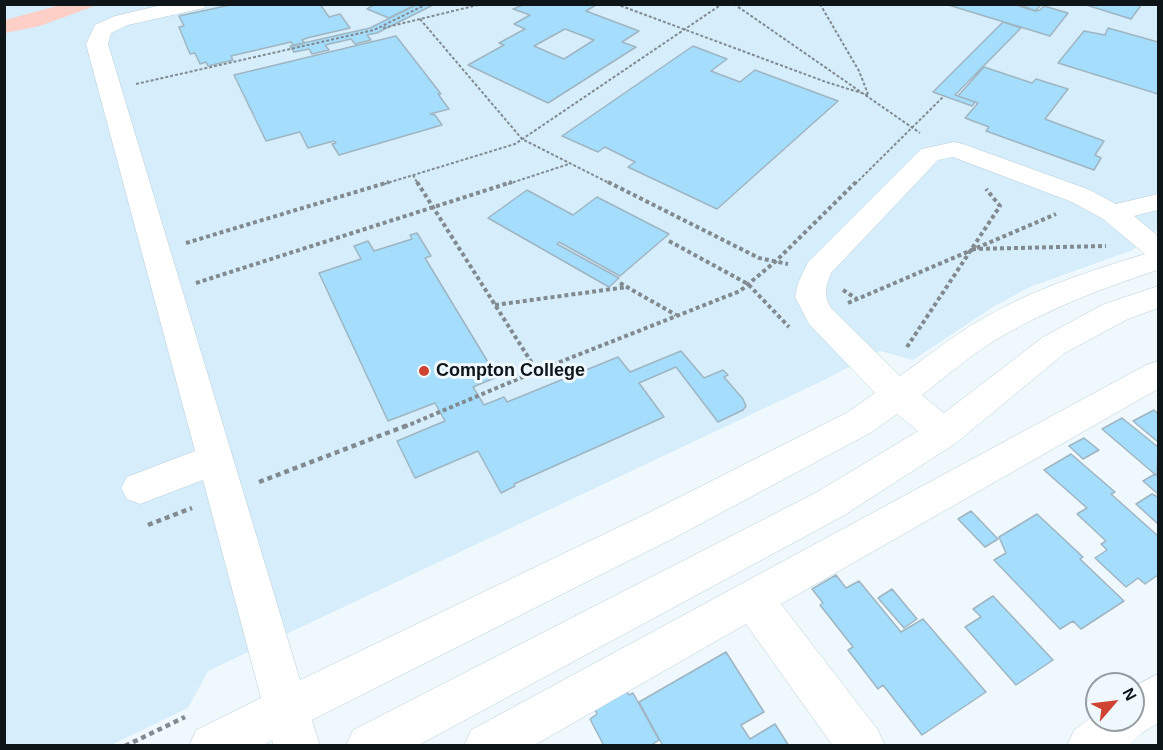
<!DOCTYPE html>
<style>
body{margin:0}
#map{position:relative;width:1163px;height:750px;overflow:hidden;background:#eff8fd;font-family:Arial,sans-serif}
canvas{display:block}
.frame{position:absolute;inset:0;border:6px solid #0d1519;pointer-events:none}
.north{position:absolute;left:1085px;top:672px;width:60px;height:60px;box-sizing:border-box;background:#eff8fd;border:2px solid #959da2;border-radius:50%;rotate:62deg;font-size:16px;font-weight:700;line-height:24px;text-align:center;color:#0d1519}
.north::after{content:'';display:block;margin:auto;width:21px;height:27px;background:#d04330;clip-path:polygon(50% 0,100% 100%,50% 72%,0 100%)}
</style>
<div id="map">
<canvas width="1163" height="750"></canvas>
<div class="frame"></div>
<div class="north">N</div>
</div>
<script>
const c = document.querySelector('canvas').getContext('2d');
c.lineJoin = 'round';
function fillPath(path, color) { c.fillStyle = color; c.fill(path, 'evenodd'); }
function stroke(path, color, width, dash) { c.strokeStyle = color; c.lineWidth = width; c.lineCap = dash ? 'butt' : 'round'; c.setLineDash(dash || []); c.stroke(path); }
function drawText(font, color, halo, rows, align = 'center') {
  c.font = font + ' Arial,sans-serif'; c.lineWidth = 6; c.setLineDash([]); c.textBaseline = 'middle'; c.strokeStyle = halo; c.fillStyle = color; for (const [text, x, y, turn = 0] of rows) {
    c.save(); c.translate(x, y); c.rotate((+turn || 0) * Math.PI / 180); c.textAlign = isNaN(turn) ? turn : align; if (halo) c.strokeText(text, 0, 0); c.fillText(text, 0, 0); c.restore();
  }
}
const built = new Path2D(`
 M4 5H1158V229L1133 250 1030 287 993 307 913 360 880 351 822 381 208 671 188 708 111 745H5Z`);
const green = new Path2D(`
 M64 4 97 5 40 26 5 33V20Z`);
const building = new Path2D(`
 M235 4H320L329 17 340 14 350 28 307 38 302 40 305 43 294 46 291 42 231 56 233 60 208 66 206 62 200 64 195 53 190 54 179 27 184 26 179 16Z
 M375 4H417L389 18 367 9Z
 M418 4H435L377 33 367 35 371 40 355 44 351 39 325 45 329 50 312 54 309 49 294 52 290 46 370 28Z
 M945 4H1019L1035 11 1040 10 1044 6 1068 13 1050 36Z
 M1042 4 1035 11 1019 6 1020 4Z
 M1083 4H1142L1131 19Z
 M523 5H596L586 11 639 31 622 42 636 47 548 103 468 65 504 45 499 43 525 29 514 24 530 15 513 9ZM565 29 594 40 564 59 534 46Z
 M1003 22 1021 28 955 95 975 102 972 106 933 92Z
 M1108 28 1158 42V94L1058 63 1084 31 1105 35Z
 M396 36 441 94H438L449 109 430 114 435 115 442 125 339 155 332 144 336 143 334 141 308 148 300 132 266 141 234 75Z
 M693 46 727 59 711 71 740 82 755 70 838 101 717 209 628 167 635 162 605 147 598 152 562 136Z
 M984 67 1032 83 1036 79 1068 89 1045 119 1104 141 1095 155 1101 158 1094 170 986 131 989 127 965 118 978 103 958 96Z
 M527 190 573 215 597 197 669 234 620 276 559 242 557 244 619 278 609 287 488 218Z
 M417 233 431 256 425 258 497 377 473 387 484 405 504 397 507 402 618 357 630 372 681 351 704 378 723 370 728 375 724 377 743 399 746 406 743 410 718 422 676 367 639 383 664 417 514 484 515 486 501 493 478 451 415 478 397 441 445 421 435 403 388 421 319 273 361 259 354 246 368 241 374 251 412 239 410 235Z
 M1154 410 1158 414V442L1133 421Z
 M1122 418 1158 447 1157 476 1102 429Z
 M1084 438 1099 450 1083 459 1069 446Z
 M1071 454 1115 492 1111 494 1158 536V575L1145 584 1138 578 1126 587 1095 558 1107 550 1101 544 1106 541 1077 514 1087 508 1044 470Z
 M1155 474 1158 476V494L1143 481Z
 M1152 494 1158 497V524L1136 504Z
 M971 511 998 539 985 547 958 519Z
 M1037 514 1083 557 1080 559 1124 601 1081 629 1073 621 1060 629 994 560 1006 553 999 537Z
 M836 575 846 588 859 581 901 632 923 619 986 692 922 735 883 685 878 689 848 650 853 647 820 605 823 603 812 589Z
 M892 589 917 619 904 628 878 598Z
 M993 596 1053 660 1016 685 965 627 981 617 973 609Z
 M726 652 764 712 741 725 750 739 775 724 789 746H663L639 702Z
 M626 691 629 695 633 693 659 740 650 746H604L590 719 597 714 595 709Z`);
const pathFar2 = new Path2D(`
 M616 4 826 82 868 95
 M734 4 920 133
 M820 4 859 71 868 94
 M420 19 522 139 611 184
 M383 28 482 4
 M136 84 374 30 427 4
 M413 175 418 184
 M384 184 515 144 722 4
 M508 184 569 164
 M855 184 944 96`);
const pathFar1 = new Path2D(`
 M417 182 537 371
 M608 182 759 258 788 264
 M669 241 748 284 789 327
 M186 243 389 182
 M972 249 1106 246
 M196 283 512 182
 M620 283 676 315
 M843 290 857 299
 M848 303 1056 214
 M495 305 627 287
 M907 347 1000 206 986 189
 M404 427 537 371 740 291 776 261 856 182`);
const path = new Path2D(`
 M259 482 408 425
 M148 525 192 508
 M125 746 185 717`);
const minor = new Path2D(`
 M166 4H207L204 8 128 25 111 33 108 44 300 680 648 513 848 412 875 393 809 324 795 297 798 283 808 262 921 149 954 142 963 144 1090 190 1116 204 1158 194V210L1134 216 1158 236V270C1103 288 1050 308 999 338 972 354 947 376 922 395L944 413 1043 337 1104 304 1158 286V308L1126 320 1065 353 956 443 843 516 417 746H346L353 730 817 492 918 431 897 414 872 432 676 537 312 720 320 746H274L272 740 262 746H189L196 730 261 698 203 480 140 504 127 499 121 488 127 477 195 451 86 44 95 25 115 16ZM953 157 1072 202 1103 219 1145 254C1086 272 1028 291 975 323 949 339 925 358 900 376L831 308C823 295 826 286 831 273L938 160Z
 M1158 361V389L781 604 878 730 885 746H833L746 624 533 746H464L471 730 1146 365Z
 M1158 674V723L1142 733 1129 746H1067L1074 730 1097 713V720H1133V687Z`);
const markers = [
 [424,371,6,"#d04330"]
];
const poiNames = [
 ["Compton College",436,371]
];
fillPath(built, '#d6eefc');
fillPath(green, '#fdcfc6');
fillPath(building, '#a5ddfc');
stroke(building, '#9fb5c2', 1.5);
stroke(minor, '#b7cdda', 1);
stroke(pathFar2, '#828a8f', 2, [3, 2]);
stroke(pathFar1, '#828a8f', 4, [4, 3]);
stroke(path, '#828a8f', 4.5, [5, 4]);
fillPath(minor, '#fff');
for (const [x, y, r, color] of markers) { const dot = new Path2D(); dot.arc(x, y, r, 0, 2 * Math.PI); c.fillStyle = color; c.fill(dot); stroke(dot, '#eff8fd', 2); }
drawText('bold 18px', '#0d1519', '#eff8fd', poiNames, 'left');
</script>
